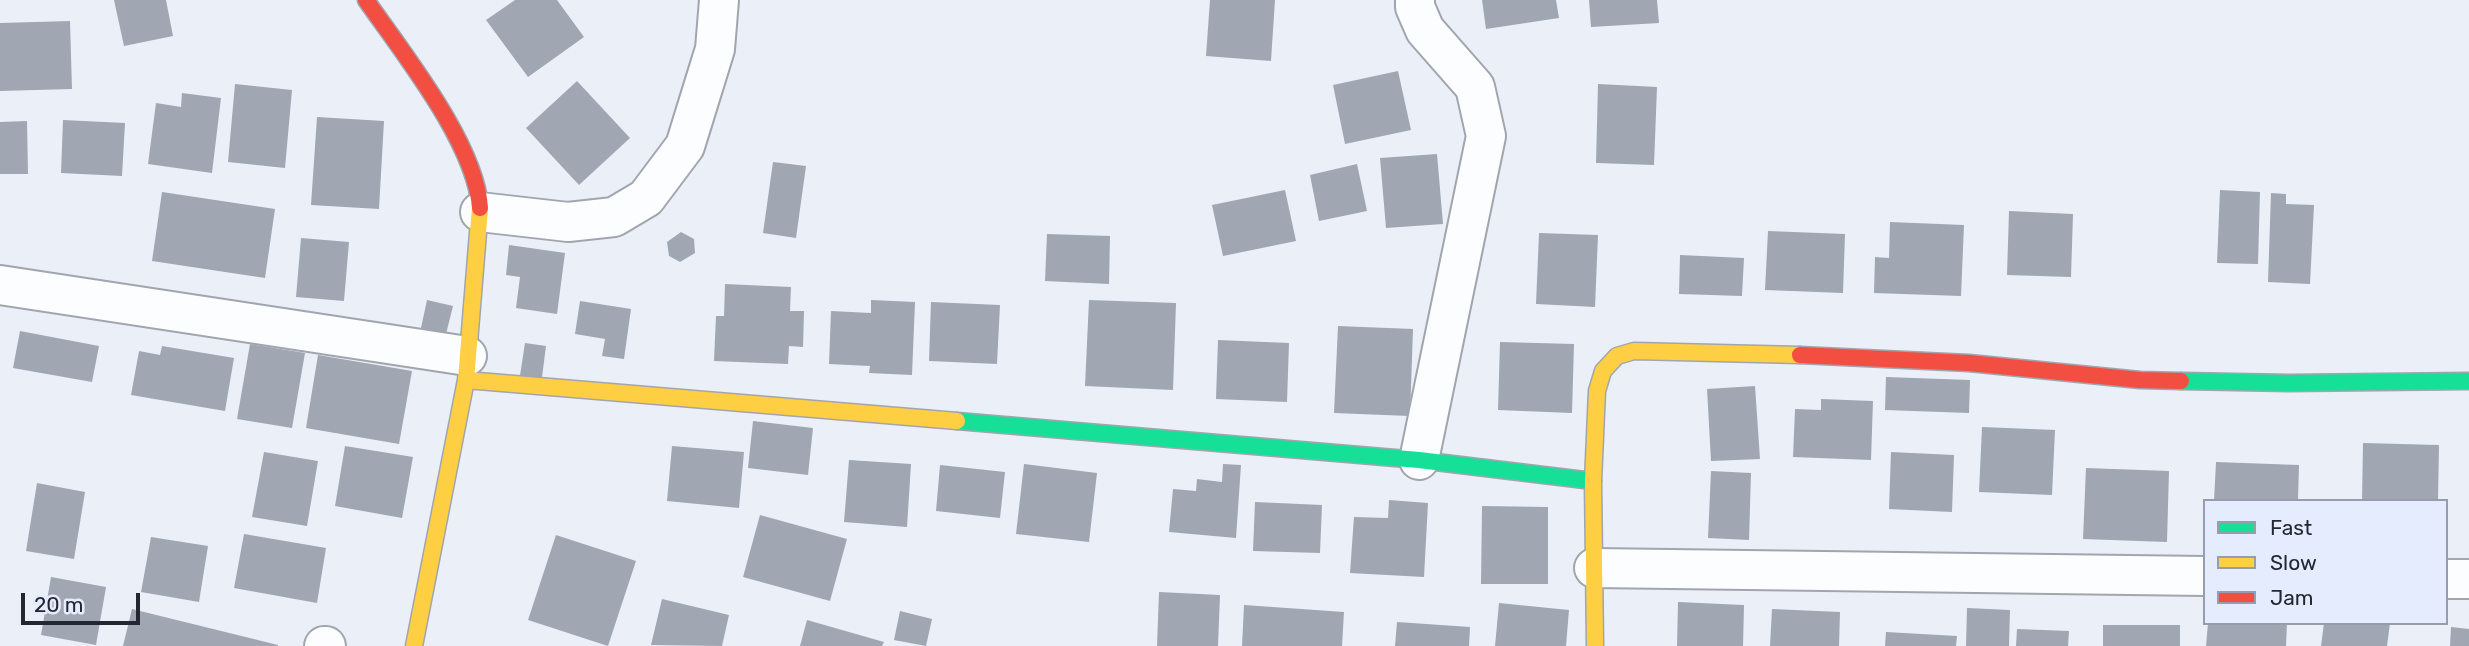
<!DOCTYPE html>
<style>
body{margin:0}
#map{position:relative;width:2469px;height:646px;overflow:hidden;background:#ebeff8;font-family:Rubik,sans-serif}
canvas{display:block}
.legend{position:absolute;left:2203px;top:499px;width:245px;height:126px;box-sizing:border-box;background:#e5ecfe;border:2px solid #979dac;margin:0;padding:9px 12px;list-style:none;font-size:21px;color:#232732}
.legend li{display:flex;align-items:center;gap:14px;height:35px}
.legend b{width:35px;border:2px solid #979dac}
.scale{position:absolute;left:21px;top:593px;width:119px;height:32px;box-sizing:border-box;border:4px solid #232732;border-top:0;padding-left:9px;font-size:21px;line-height:24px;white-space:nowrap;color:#232732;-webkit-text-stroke:5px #e5ecfe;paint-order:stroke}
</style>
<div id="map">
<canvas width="2469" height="646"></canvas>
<ul class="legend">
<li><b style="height:9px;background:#16e098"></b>Fast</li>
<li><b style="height:9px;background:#ffcf43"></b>Slow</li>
<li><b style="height:9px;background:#f24e42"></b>Jam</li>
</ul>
<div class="scale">20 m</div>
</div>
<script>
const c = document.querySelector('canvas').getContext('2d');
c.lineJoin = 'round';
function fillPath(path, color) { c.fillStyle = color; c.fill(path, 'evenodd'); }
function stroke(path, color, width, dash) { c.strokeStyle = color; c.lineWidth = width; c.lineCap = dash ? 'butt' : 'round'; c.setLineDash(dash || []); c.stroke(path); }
const building = new Path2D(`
 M114 0H166L173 36 124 46Z
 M515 0H557L584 37 528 77 486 20Z
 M1210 0H1275L1271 61 1206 56Z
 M1482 0H1556L1559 18 1486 29Z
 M1589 0H1657L1659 23 1591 27Z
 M70 21 72 89 0 91V23Z
 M1398 71 1411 130 1345 144 1333 85Z
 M577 81 630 138 579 185 526 128Z
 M235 84 292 90 285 168 228 162Z
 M1598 84 1657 87 1654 165 1596 163Z
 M182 93 221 98 212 173 148 164 156 103 181 107Z
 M317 117 384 121 379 209 311 205Z
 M63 120 125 123 122 176 61 173Z
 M27 121 28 174H0V122Z
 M1437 154 1443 224 1386 228 1380 158Z
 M773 162 806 166 796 238 763 233Z
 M1357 164 1367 211 1319 221 1310 175Z
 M1285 190 1296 241 1223 256 1212 205Z
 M2220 190 2260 192 2258 264 2217 263Z
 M162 192 275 209 265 278 152 261Z
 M2271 193 2286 194V204L2314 205 2310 284 2268 282Z
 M2009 211 2073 214 2071 277 2007 275Z
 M1890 222 1964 225 1961 296 1874 293 1875 257 1889 258Z
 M1768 231 1845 234 1843 293 1765 290Z
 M681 232 694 239 695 253 680 262 669 256 667 242Z
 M1539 233 1598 235 1595 307 1536 304Z
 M1047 234 1110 236 1109 284 1045 281Z
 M301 238 349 242 344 301 296 297Z
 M509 245 565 253 557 314 516 308 520 277 506 275Z
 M1680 255 1744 258 1742 296 1679 294Z
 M725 284 791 287 790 311H804L803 347 789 346 788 364 714 361 716 316H724Z
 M427 300 453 306 446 334 421 328Z
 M871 300 915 302 912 375 869 373 870 366 829 364 831 311 871 313Z
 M1089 300 1176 303 1173 390 1085 386Z
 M580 301 631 309 624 359 602 356 605 339 575 334Z
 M931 302 1000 305 997 364 929 361Z
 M1338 326 1413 329 1410 416 1334 413Z
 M20 331 99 346 92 382 13 368Z
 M1218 340 1289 343 1287 402 1216 399Z
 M1500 342 1574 344 1572 413 1498 410Z
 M525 343 546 346 541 385 519 382Z
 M250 344 305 353 292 428 237 419Z
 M162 346 234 358 225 411 131 395 139 351 160 355Z
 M318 355 412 371 399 444 306 428Z
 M1886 377 1970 380 1969 413 1885 410Z
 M1755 386 1760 459 1711 461 1707 389Z
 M1821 399 1873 401 1871 460 1793 457 1795 409 1821 410Z
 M753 421 813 428 808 475 748 468Z
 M1982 427 2055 430 2052 495 1979 492Z
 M2363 443 2439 445 2438 501H2362Z
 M345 446 413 457 402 518 335 506Z
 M672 446 744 452 739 508 667 501Z
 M264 452 318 461 307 526 252 517Z
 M1891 452 1954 455 1952 512 1889 509Z
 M849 460 911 464 907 527 844 522Z
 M2216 462 2299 465 2298 501H2214Z
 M1024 464 1097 473 1089 542 1016 534Z
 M1223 464 1241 465 1236 538 1169 532 1173 489 1196 491 1197 479 1222 482Z
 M940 465 1005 472 1000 518 936 511Z
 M2086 468 2169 471 2167 542 2083 539Z
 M1711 471 1751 473 1749 540 1708 538Z
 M37 483 85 492 74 559 26 551Z
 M1389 500 1428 503 1424 577 1350 573 1354 517 1388 518Z
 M1255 502 1322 505 1320 553 1253 551Z
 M1482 506 1548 507V584H1481Z
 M760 515 847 539 830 601 743 577Z
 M244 534 326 548 317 603 234 588Z
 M556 535 636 561 608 646 528 620Z
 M151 537 208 546 199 602 141 592Z
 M51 577 106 587 96 645 41 635Z
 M1159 592 1220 595 1218 646H1157Z
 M662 599 729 615 722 646 651 645Z
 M1678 602 1744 605 1743 646H1677Z
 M1499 603 1569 610 1566 646H1495Z
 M1244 605 1344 612 1342 646H1242Z
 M1967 608 2010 610 2009 646H1966Z
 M132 609 278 645V646H123Z
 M1772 609 1840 612 1839 646H1770Z
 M900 611 932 619 926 646 894 640Z
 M807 620 884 642 882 646H800Z
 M1397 622 1470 627 1469 646H1395Z
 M2208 623H2287L2286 646H2206Z
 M2324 623H2390L2387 646H2321Z
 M2103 625H2180V646H2103Z
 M2451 627 2469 629V646H2450Z
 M2017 629 2069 631 2068 646H2016Z
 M1886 632 1957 636 1956 646H1885Z`);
const street = new Path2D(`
 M1415 0V7L1425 30 1475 87 1486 136 1419 460
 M480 212 568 222 614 217 646 198 685 146 715 49 719 0
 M0 285 467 356
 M1594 568 2205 576
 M2446 579H2469
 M324 646H326`);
const fast = new Path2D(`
 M2181 381 2289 383 2469 381
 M957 421 1419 460 1593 481`);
const slow = new Path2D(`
 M466 380 957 421
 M414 646 466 380 480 208
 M1595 646 1593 481 1597 391 1603 371 1617 356 1634 351 1800 355`);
const jam = new Path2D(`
 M366 0C403 53 476 144 480 208
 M1800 355 1969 363 2140 380 2181 381`);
fillPath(building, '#a1a6b3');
stroke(street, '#a1a5ae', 42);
stroke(fast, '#a1a5ae', 19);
stroke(slow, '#a1a5ae', 19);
stroke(jam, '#a1a5ae', 19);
stroke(street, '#fcfdfe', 38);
stroke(fast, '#16e098', 16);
stroke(slow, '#ffcf43', 16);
stroke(jam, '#f24e42', 16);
</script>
